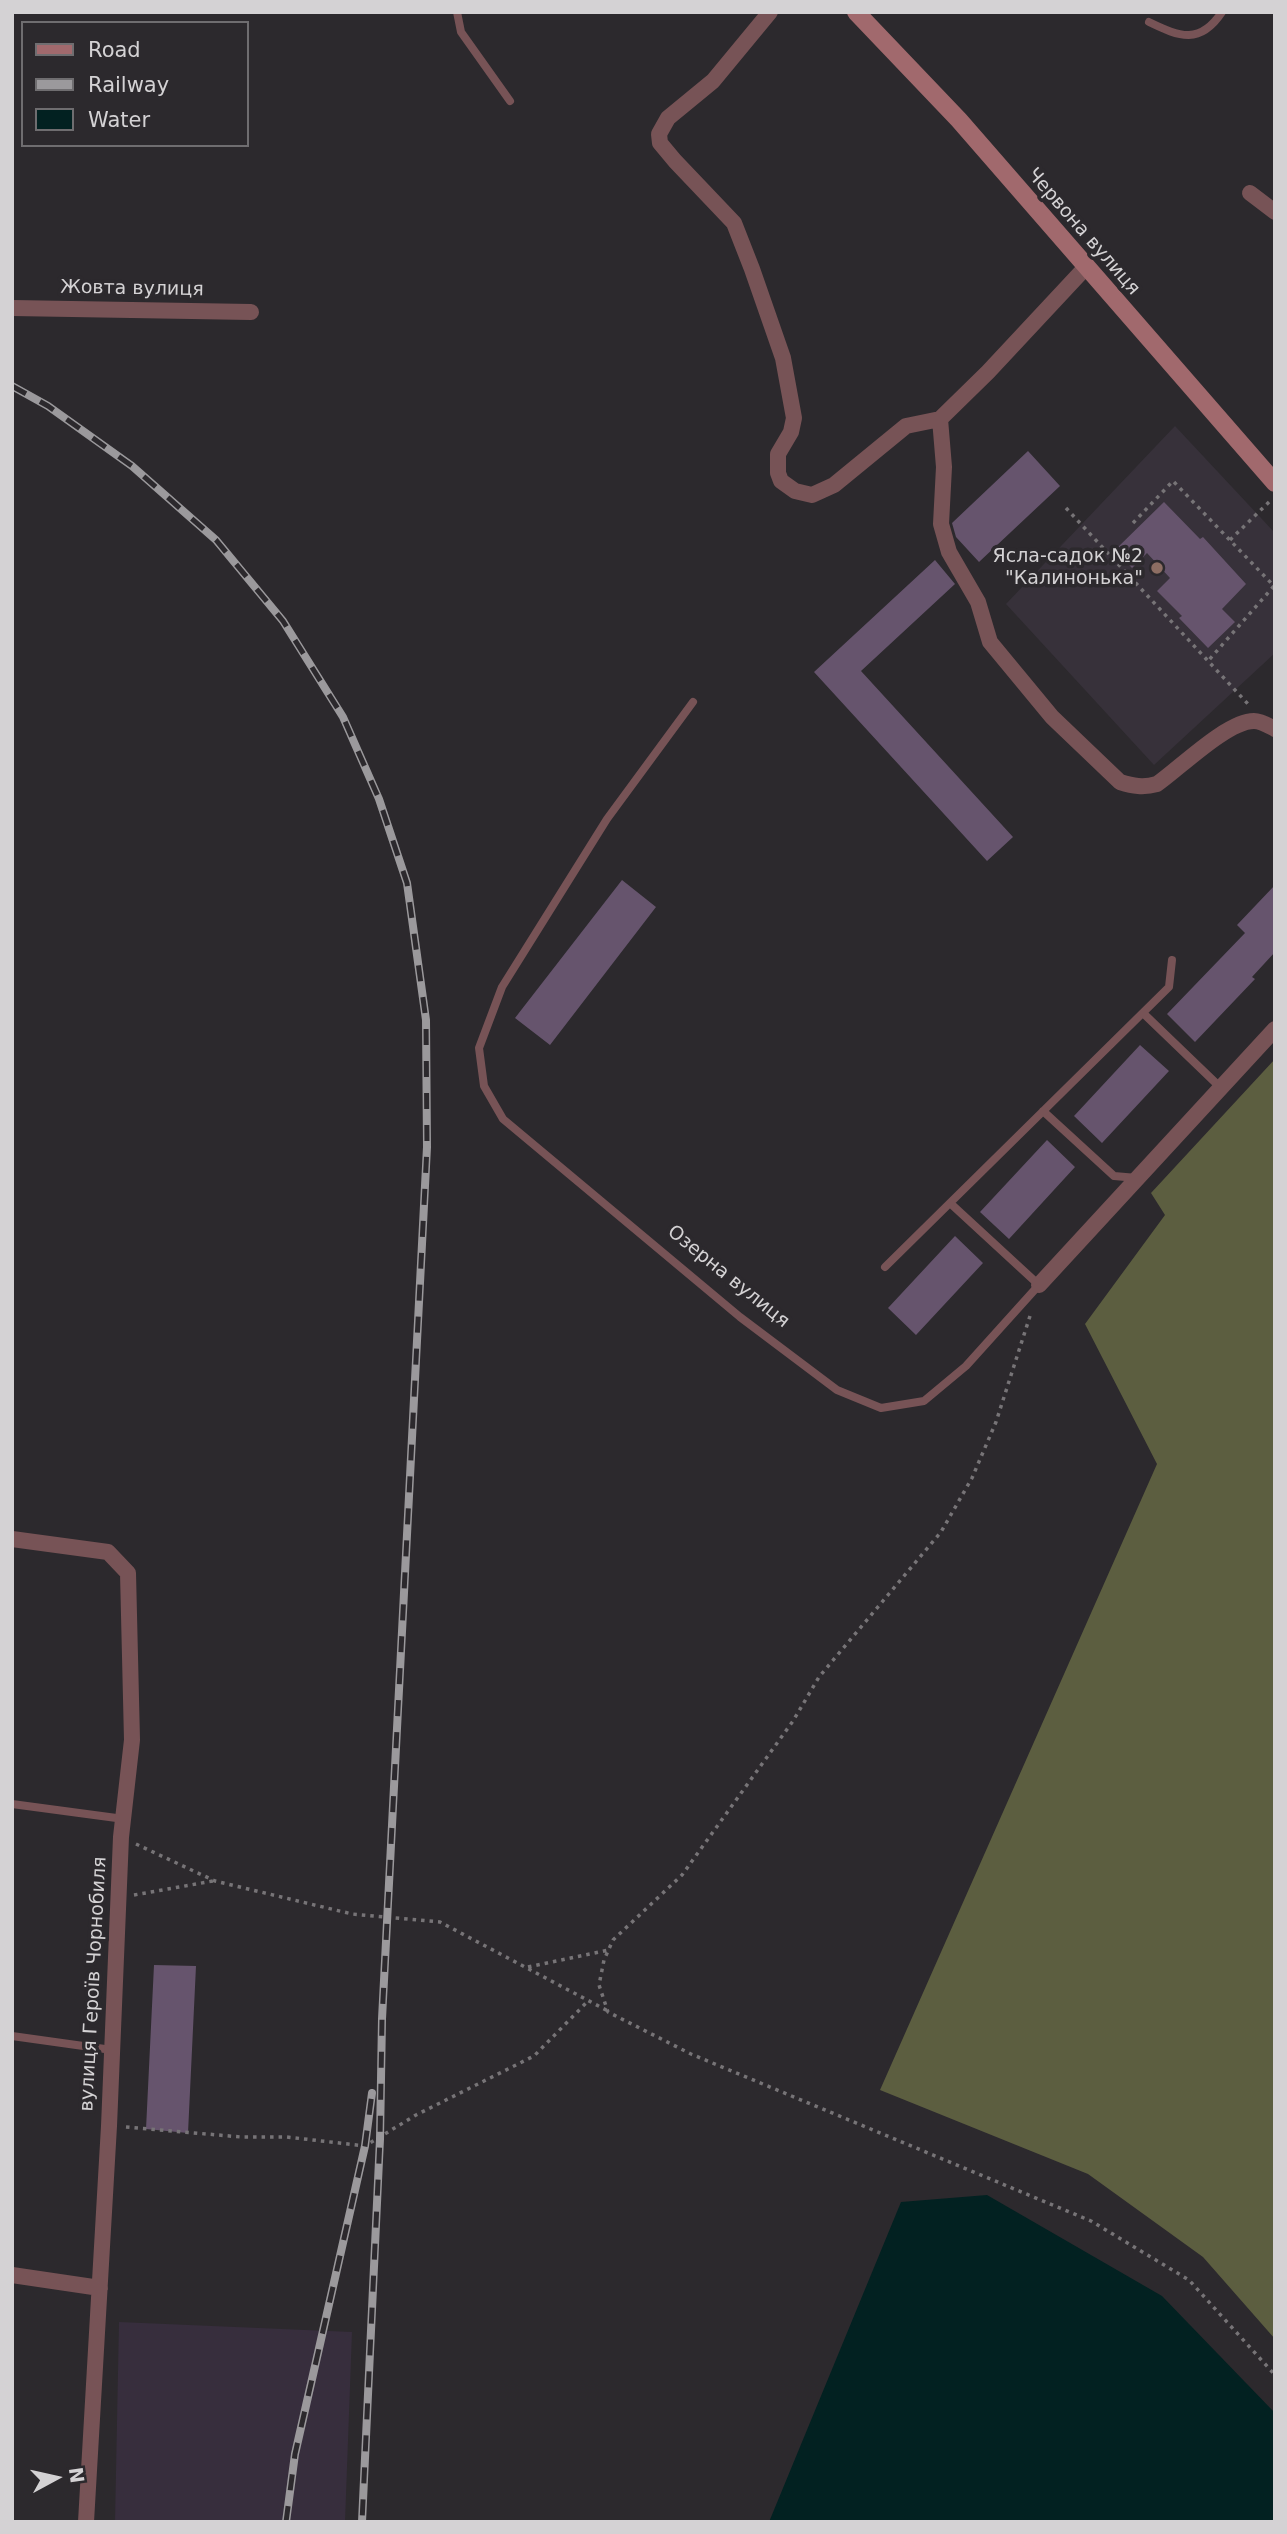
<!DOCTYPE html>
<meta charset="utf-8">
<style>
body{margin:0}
#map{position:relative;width:1287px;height:2534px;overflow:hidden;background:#2c292d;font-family:"DejaVu Sans",sans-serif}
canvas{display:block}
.frame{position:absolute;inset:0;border:14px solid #d4d2d4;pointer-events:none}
.legend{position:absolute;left:21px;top:21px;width:228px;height:126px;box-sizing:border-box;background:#2c292d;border:2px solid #6f6d70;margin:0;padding:9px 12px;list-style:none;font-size:21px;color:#d4d2d4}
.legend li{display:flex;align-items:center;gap:14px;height:35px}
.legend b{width:35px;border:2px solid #6f6d70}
.north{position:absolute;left:21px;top:2443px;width:70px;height:70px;-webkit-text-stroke:5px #2c292d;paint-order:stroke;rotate:82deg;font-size:19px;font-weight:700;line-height:28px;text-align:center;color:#d4d2d4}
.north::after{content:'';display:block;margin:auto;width:24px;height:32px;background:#d4d2d4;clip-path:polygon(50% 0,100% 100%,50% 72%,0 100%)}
</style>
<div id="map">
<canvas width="1287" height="2534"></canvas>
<div class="frame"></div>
<ul class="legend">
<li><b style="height:9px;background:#a1696d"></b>Road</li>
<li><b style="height:9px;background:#9b999c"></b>Railway</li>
<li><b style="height:19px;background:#022121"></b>Water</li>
</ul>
<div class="north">N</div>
</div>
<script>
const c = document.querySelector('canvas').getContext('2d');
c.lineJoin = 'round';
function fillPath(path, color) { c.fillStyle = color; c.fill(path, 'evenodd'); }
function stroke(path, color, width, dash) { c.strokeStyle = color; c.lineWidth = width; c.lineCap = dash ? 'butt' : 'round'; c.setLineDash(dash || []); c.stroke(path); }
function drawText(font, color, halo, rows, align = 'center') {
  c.font = font + ' "DejaVu Sans",sans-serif'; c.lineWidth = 7; c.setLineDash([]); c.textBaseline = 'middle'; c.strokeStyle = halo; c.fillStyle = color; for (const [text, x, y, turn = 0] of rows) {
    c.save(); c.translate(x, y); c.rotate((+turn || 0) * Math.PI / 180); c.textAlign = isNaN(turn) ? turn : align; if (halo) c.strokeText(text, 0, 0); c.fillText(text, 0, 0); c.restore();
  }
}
const industrial = new Path2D(`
 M119 2322 352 2332 345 2522H115Z`);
const built = new Path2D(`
 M1175 426 1275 533V653L1154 765 1006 604Z`);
const forest = new Path2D(`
 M1275 1059V2339L1203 2257 1088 2174 880 2090 1157 1464 1085 1324 1165 1215 1151 1193Z`);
const water = new Path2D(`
 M987 2195 1162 2296 1275 2413V2522H769L901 2202Z`);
const building = new Path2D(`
 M1028 451 1060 486 979 562 956 537 952 523Z
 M1164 502 1200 539 1203 537 1246 584 1222 609 1235 622 1208 648 1179 618 1182 616 1157 591 1170 578 1147 553 1132 568 1115 550Z
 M935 560 955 584 861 671 1013 837 987 861 814 672Z
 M622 880 656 907 550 1045 515 1018Z
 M1275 885V952L1252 977 1255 979 1195 1042 1167 1014 1245 933 1237 925Z
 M1140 1045 1169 1071 1102 1143 1074 1116Z
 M1047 1140 1075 1167 1009 1239 980 1212Z
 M955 1236 983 1263 916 1335 888 1308Z
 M154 1965 196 1966 188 2133 146 2129Z`);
const path = new Path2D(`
 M1066 508 1248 704
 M1133 523 1173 481 1274 586 1208 661
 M1230 540 1270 501
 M1030 1316 996 1422 972 1478 941 1532 819 1677 793 1721 682 1875 613 1940 604 1960 599 1985 608 2012 691 2054 1091 2221 1189 2280 1275 2375
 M136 1844 215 1881 352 1914 440 1922 608 2011
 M134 1895 213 1881
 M528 1967 609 1950
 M126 2127 241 2137H287L365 2146 416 2115 534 2056 588 2001`);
const service = new Path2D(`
 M457 12 461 32 510 101
 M1149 22C1180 37 1200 45 1222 12
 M693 702 607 819 502 987 479 1048 484 1086 503 1119 740 1317 837 1390 881 1408 924 1401 966 1366 1039 1285 950 1203
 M1143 1013 1221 1088
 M1043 1111 1114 1176 1137 1178
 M885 1267 1169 987 1172 960
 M12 1804 124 1819
 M12 2036 112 2050`);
const minor = new Path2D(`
 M770 12 713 81 668 118 659 134 660 143 675 161 734 223 752 269 783 358 794 418 791 432 778 454V473L781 481 795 491 812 495 834 485 906 426 940 419
 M1250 193 1275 212
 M1086 267 988 372 940 419 944 467 941 524 949 552 978 602 990 642 1052 717 1120 782C1133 786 1143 788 1157 784 1180 768 1227 721 1254 721 1261 721 1269 726 1275 729
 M12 308 251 312
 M1039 1285 1275 1029
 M12 1539 108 1552 128 1573 132 1740 121 1837 109 2126 86 2522
 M12 2275 100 2288`);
const secondary = new Path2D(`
 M856 12 959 120 1275 483`);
const rail = new Path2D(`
 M12 386 48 406 132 466 216 540 283 621 343 717 379 799 407 883 426 1020 427 1147 382 2019 380 2139 362 2522
 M286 2522 295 2454 365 2146 372 2093`);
const markers = [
 [1157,568,7,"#8d6e63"]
];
const streetNames = [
 ["Червона вулиця",1083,232,49],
 ["Жовта вулиця",132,289,1],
 ["Озерна вулиця",728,1277,39],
 ["вулиця Героїв Чорнобиля",94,1984,-87]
];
const poiNames = [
 ["Ясла-садок №2",1143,557],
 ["\"Калинонька\"",1143,579]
];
fillPath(industrial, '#372e3d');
fillPath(built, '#37313a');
fillPath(forest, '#5c5e40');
fillPath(water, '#022121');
fillPath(building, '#66546d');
stroke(path, '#777477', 3.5, [3.5, 5]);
stroke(service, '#775356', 8);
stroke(minor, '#775356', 16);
stroke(secondary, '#a1696d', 18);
stroke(rail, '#9b999c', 8);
stroke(rail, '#2c292d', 5, [16]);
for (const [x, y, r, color] of markers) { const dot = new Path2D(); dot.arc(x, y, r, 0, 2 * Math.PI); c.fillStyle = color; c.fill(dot); stroke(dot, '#2c292d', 2.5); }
drawText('19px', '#d4d2d4', '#2c292d', streetNames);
drawText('19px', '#d4d2d4', '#2c292d', poiNames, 'right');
</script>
